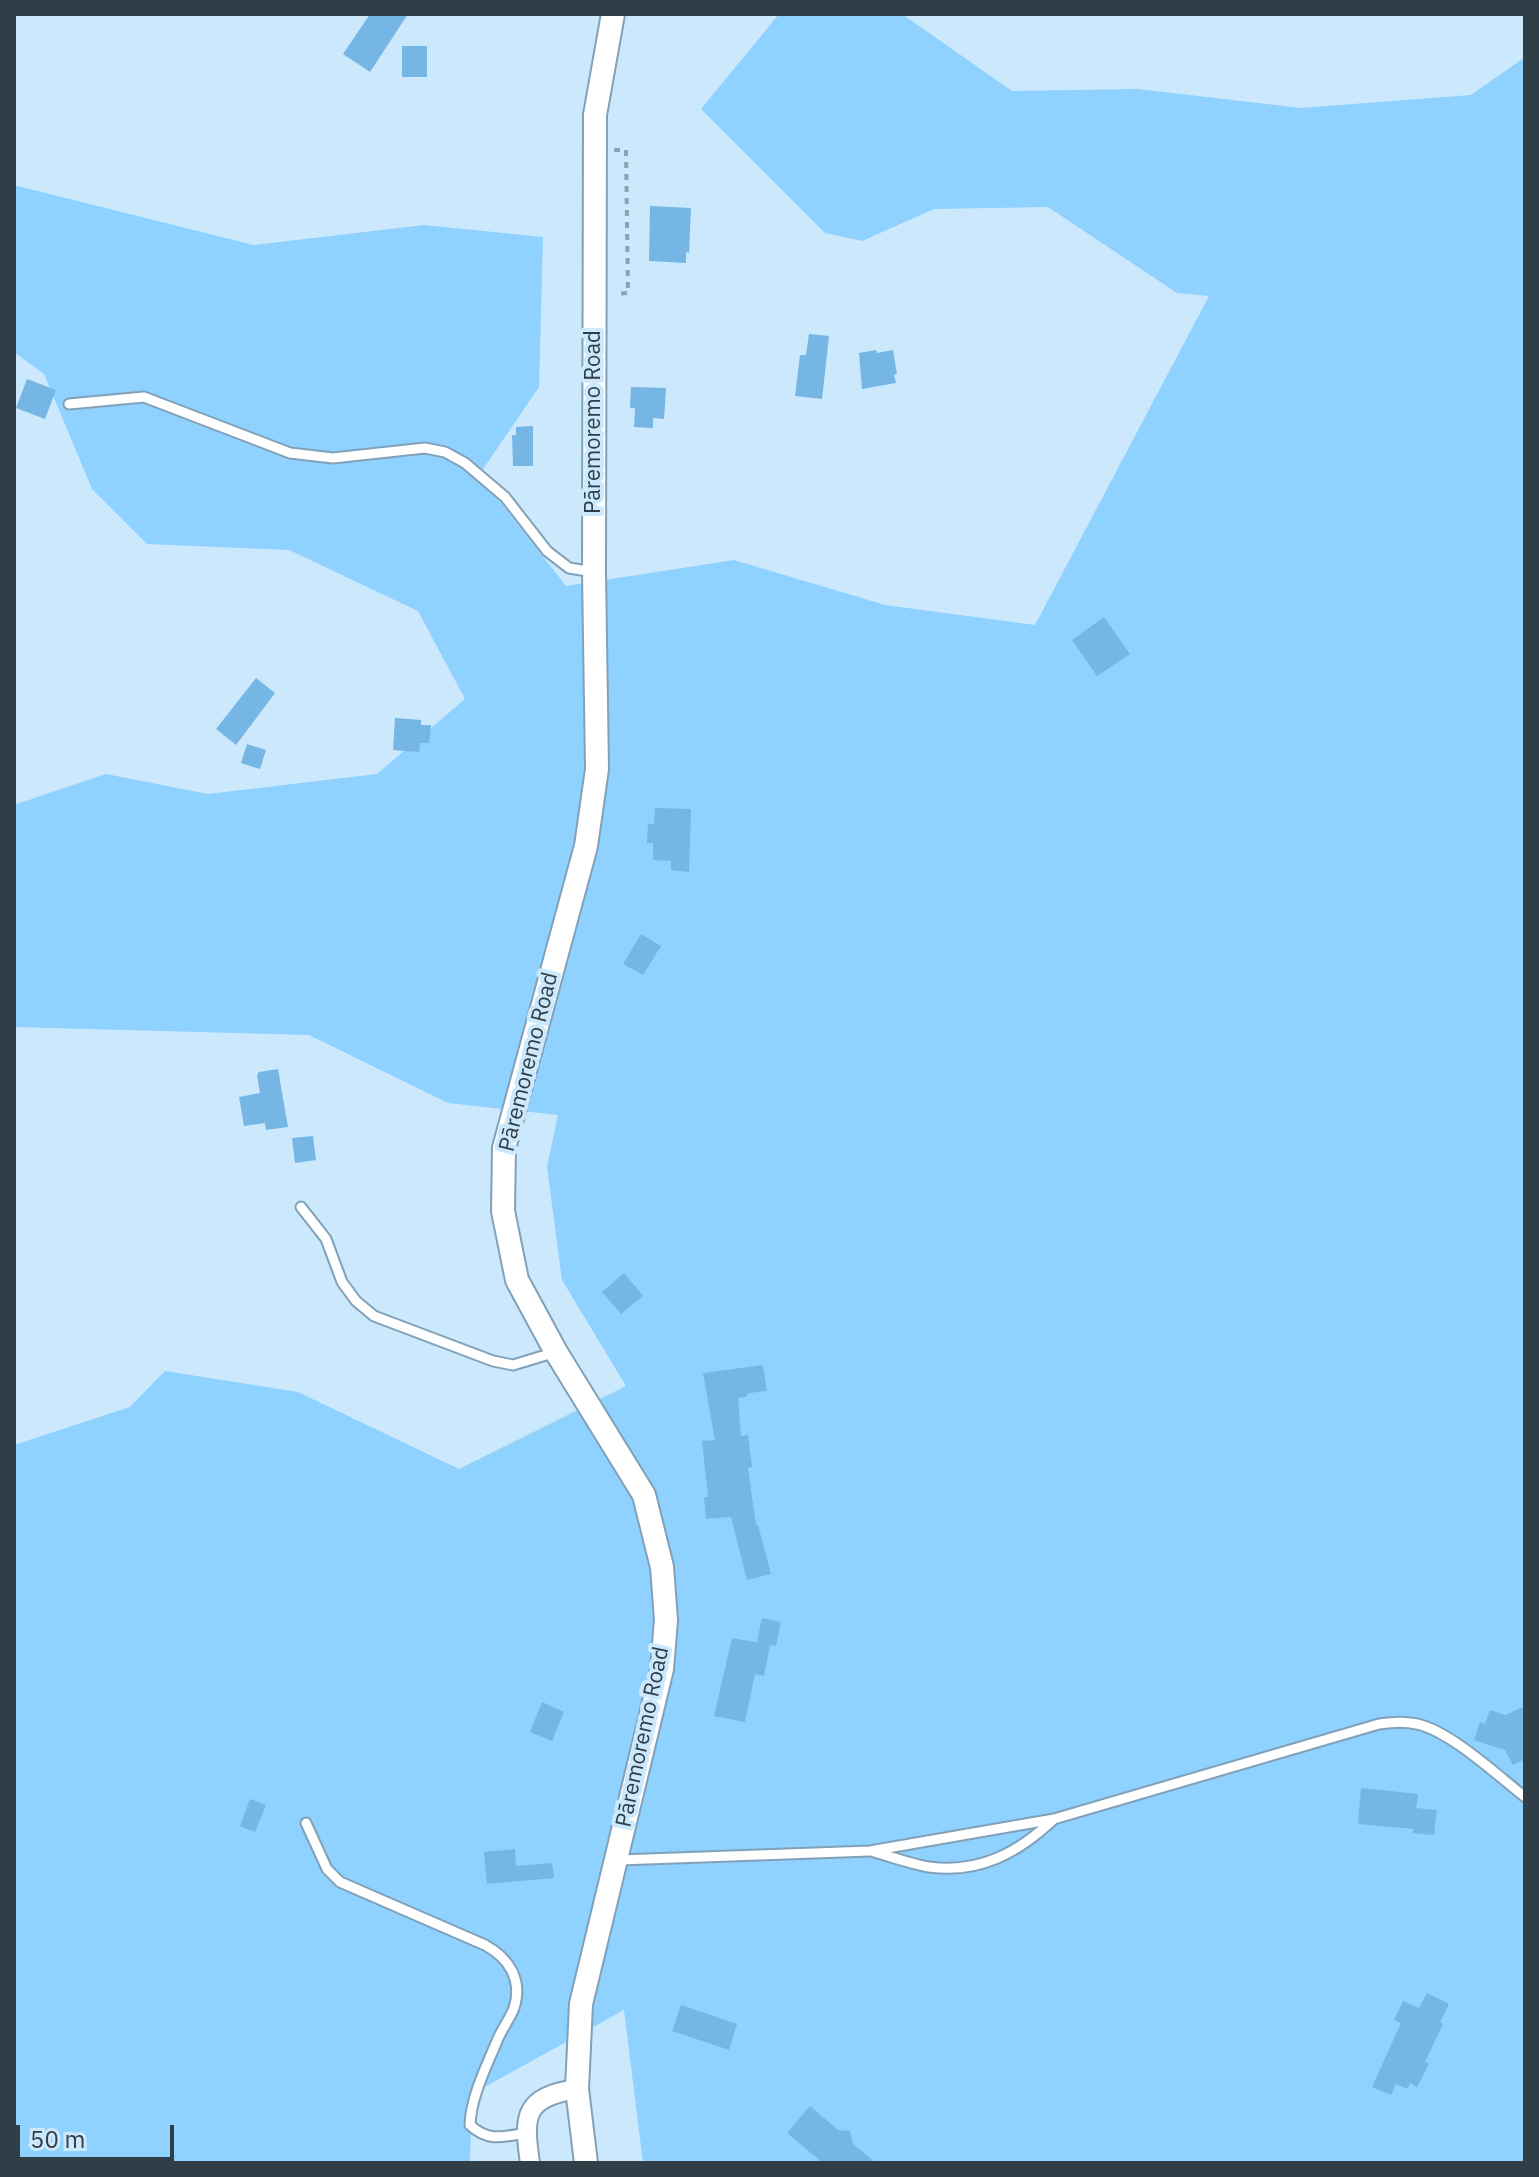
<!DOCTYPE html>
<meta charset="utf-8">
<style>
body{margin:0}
#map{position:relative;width:1539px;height:2177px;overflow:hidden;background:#cce8fc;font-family:"IBM Plex Sans",sans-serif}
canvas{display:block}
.frame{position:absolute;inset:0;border:16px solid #303e48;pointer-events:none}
.scale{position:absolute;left:16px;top:2125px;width:158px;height:36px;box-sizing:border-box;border:4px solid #303e48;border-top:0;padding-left:10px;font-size:24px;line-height:28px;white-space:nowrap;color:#303e48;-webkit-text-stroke:6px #cce8fc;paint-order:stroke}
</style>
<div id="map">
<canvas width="1539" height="2177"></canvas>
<div class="frame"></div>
<div class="scale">50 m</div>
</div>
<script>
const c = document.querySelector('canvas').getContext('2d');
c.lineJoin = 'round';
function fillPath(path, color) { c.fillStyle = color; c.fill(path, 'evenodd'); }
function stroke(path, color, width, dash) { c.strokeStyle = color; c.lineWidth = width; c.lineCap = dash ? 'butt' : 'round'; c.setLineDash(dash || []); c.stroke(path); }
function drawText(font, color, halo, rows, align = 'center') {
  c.font = font + ' "IBM Plex Sans",sans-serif'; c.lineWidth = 8; c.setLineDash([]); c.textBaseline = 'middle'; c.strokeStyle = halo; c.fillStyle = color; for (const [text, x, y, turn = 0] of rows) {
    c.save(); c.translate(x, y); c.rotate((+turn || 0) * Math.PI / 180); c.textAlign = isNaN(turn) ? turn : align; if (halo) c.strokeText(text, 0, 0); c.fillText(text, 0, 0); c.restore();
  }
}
const green = new Path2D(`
 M779 14H902L1012 91 1138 89 1301 108 1471 95 1525 57V2163H643L624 2010 472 2094 470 2163H14V1445L130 1407 165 1371 298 1392 459 1469 626 1386 562 1280 547 1167 558 1115 448 1103 309 1035 14 1027V805L106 774 208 794 377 774 465 699 418 611 289 550 147 544 92 489 44 374 14 352V185L254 245 424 225 543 237 539 387 479 475 566 586 734 560 885 605 1035 625 1209 296 1177 293 1048 207 934 209 862 241 825 233 701 109Z`);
const building = new Path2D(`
 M370 14H408L370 72 343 54Z
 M402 46H427V77H402Z
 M650 206 691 208 689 253 686 252V263L649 261Z
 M809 334 829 336 822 399 795 396 800 355H806Z
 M876 350 877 353 893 350 897 374 894 375 896 383 862 389 859 353Z
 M27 379 56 390 45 419 16 408Z
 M631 387 666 388 664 419 653 418V428L634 427 635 408H630Z
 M533 426V466H513L512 435H516V427Z
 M1104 617 1130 654 1097 676 1072 640Z
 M256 678 275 693 236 745 216 729Z
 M395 718 421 720V725H431L429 743H420L419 752 393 750Z
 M247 744 266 750 260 769 241 763Z
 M655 808 691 809 689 872 671 870V861L653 860V843H647L648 824H654Z
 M641 934 661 946 643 975 623 964Z
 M278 1069 288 1127 266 1130 265 1123 244 1126 239 1097 260 1093 257 1075 259 1072Z
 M313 1136 316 1160 295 1163 292 1138Z
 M624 1273 643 1296 621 1314 602 1292Z
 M763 1365 767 1391 749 1393 746 1397 738 1398 741 1436 748 1435 752 1467 748 1468 756 1525H758L771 1574 747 1580 731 1517 706 1519 704 1497H708L702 1441 715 1440 703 1373Z
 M762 1618 781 1622 776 1646 770 1645 764 1676 755 1674 745 1722 714 1716 732 1638 766 1644 757 1642Z
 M542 1702 564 1712 552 1741 530 1732Z
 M1525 1706V1759L1513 1765 1505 1750 1474 1740 1480 1722 1485 1724 1490 1710 1506 1715Z
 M1361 1788 1418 1794 1416 1808 1437 1810 1434 1835 1413 1833V1829L1358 1824Z
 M250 1799 266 1805 255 1832 240 1826Z
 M515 1849 516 1866 552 1863 554 1878 487 1884 484 1852Z
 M1427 1993 1449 2004 1440 2022 1443 2024 1425 2062 1429 2064 1417 2087 1410 2083 1407 2089 1396 2084 1391 2095 1372 2087 1401 2023 1394 2020 1403 2001 1419 2008Z
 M681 2005 737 2024 729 2050 672 2031Z
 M810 2106 838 2130 850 2131 853 2144 876 2163H823L787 2133Z`);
const path = new Path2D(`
 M614 150H626L628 293 616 294`);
const service = new Path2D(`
 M69 404 144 397 290 453 333 458 425 448 445 452 465 463 505 497 547 551 569 568 594 572
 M301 1207 326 1239 342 1282 356 1301 374 1316 493 1361 513 1365 556 1352
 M306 1823 327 1869 340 1882 485 1945C509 1958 523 1980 514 2008 510 2019 501 2030 497 2041 486 2067 471 2097 470 2125 488 2142 503 2137 526 2133
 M874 1852C892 1857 911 1864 929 1867 980 1874 1019 1852 1054 1819
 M619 1860 870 1851 1054 1819 1379 1724C1392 1722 1404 1721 1417 1724 1450 1731 1497 1775 1525 1797`);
const minor = new Path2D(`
 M530 2163C523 2115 524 2097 577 2089`);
const tertiary = new Path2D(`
 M586 2163 577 2089 581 2004 662 1669 666 1620 662 1567 644 1495 556 1352 517 1280 503 1211 504 1148 586 846 597 769 594 572 595 115 613 14`);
const streetNames = [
 ["Pāremoremo Road",594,422,-90],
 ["Pāremoremo Road",529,1062,-76],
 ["Pāremoremo Road",643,1737,-78]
];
fillPath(green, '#8fd1ff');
fillPath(building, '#75b6e4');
stroke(service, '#81a1b9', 13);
stroke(minor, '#81a1b9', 22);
stroke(tertiary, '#81a1b9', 26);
stroke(path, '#8ca2b2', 4, [6, 6]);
stroke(service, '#fff', 9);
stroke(minor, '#fff', 18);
stroke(tertiary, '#fff', 22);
drawText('22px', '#303e48', '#cce8fc', streetNames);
</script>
